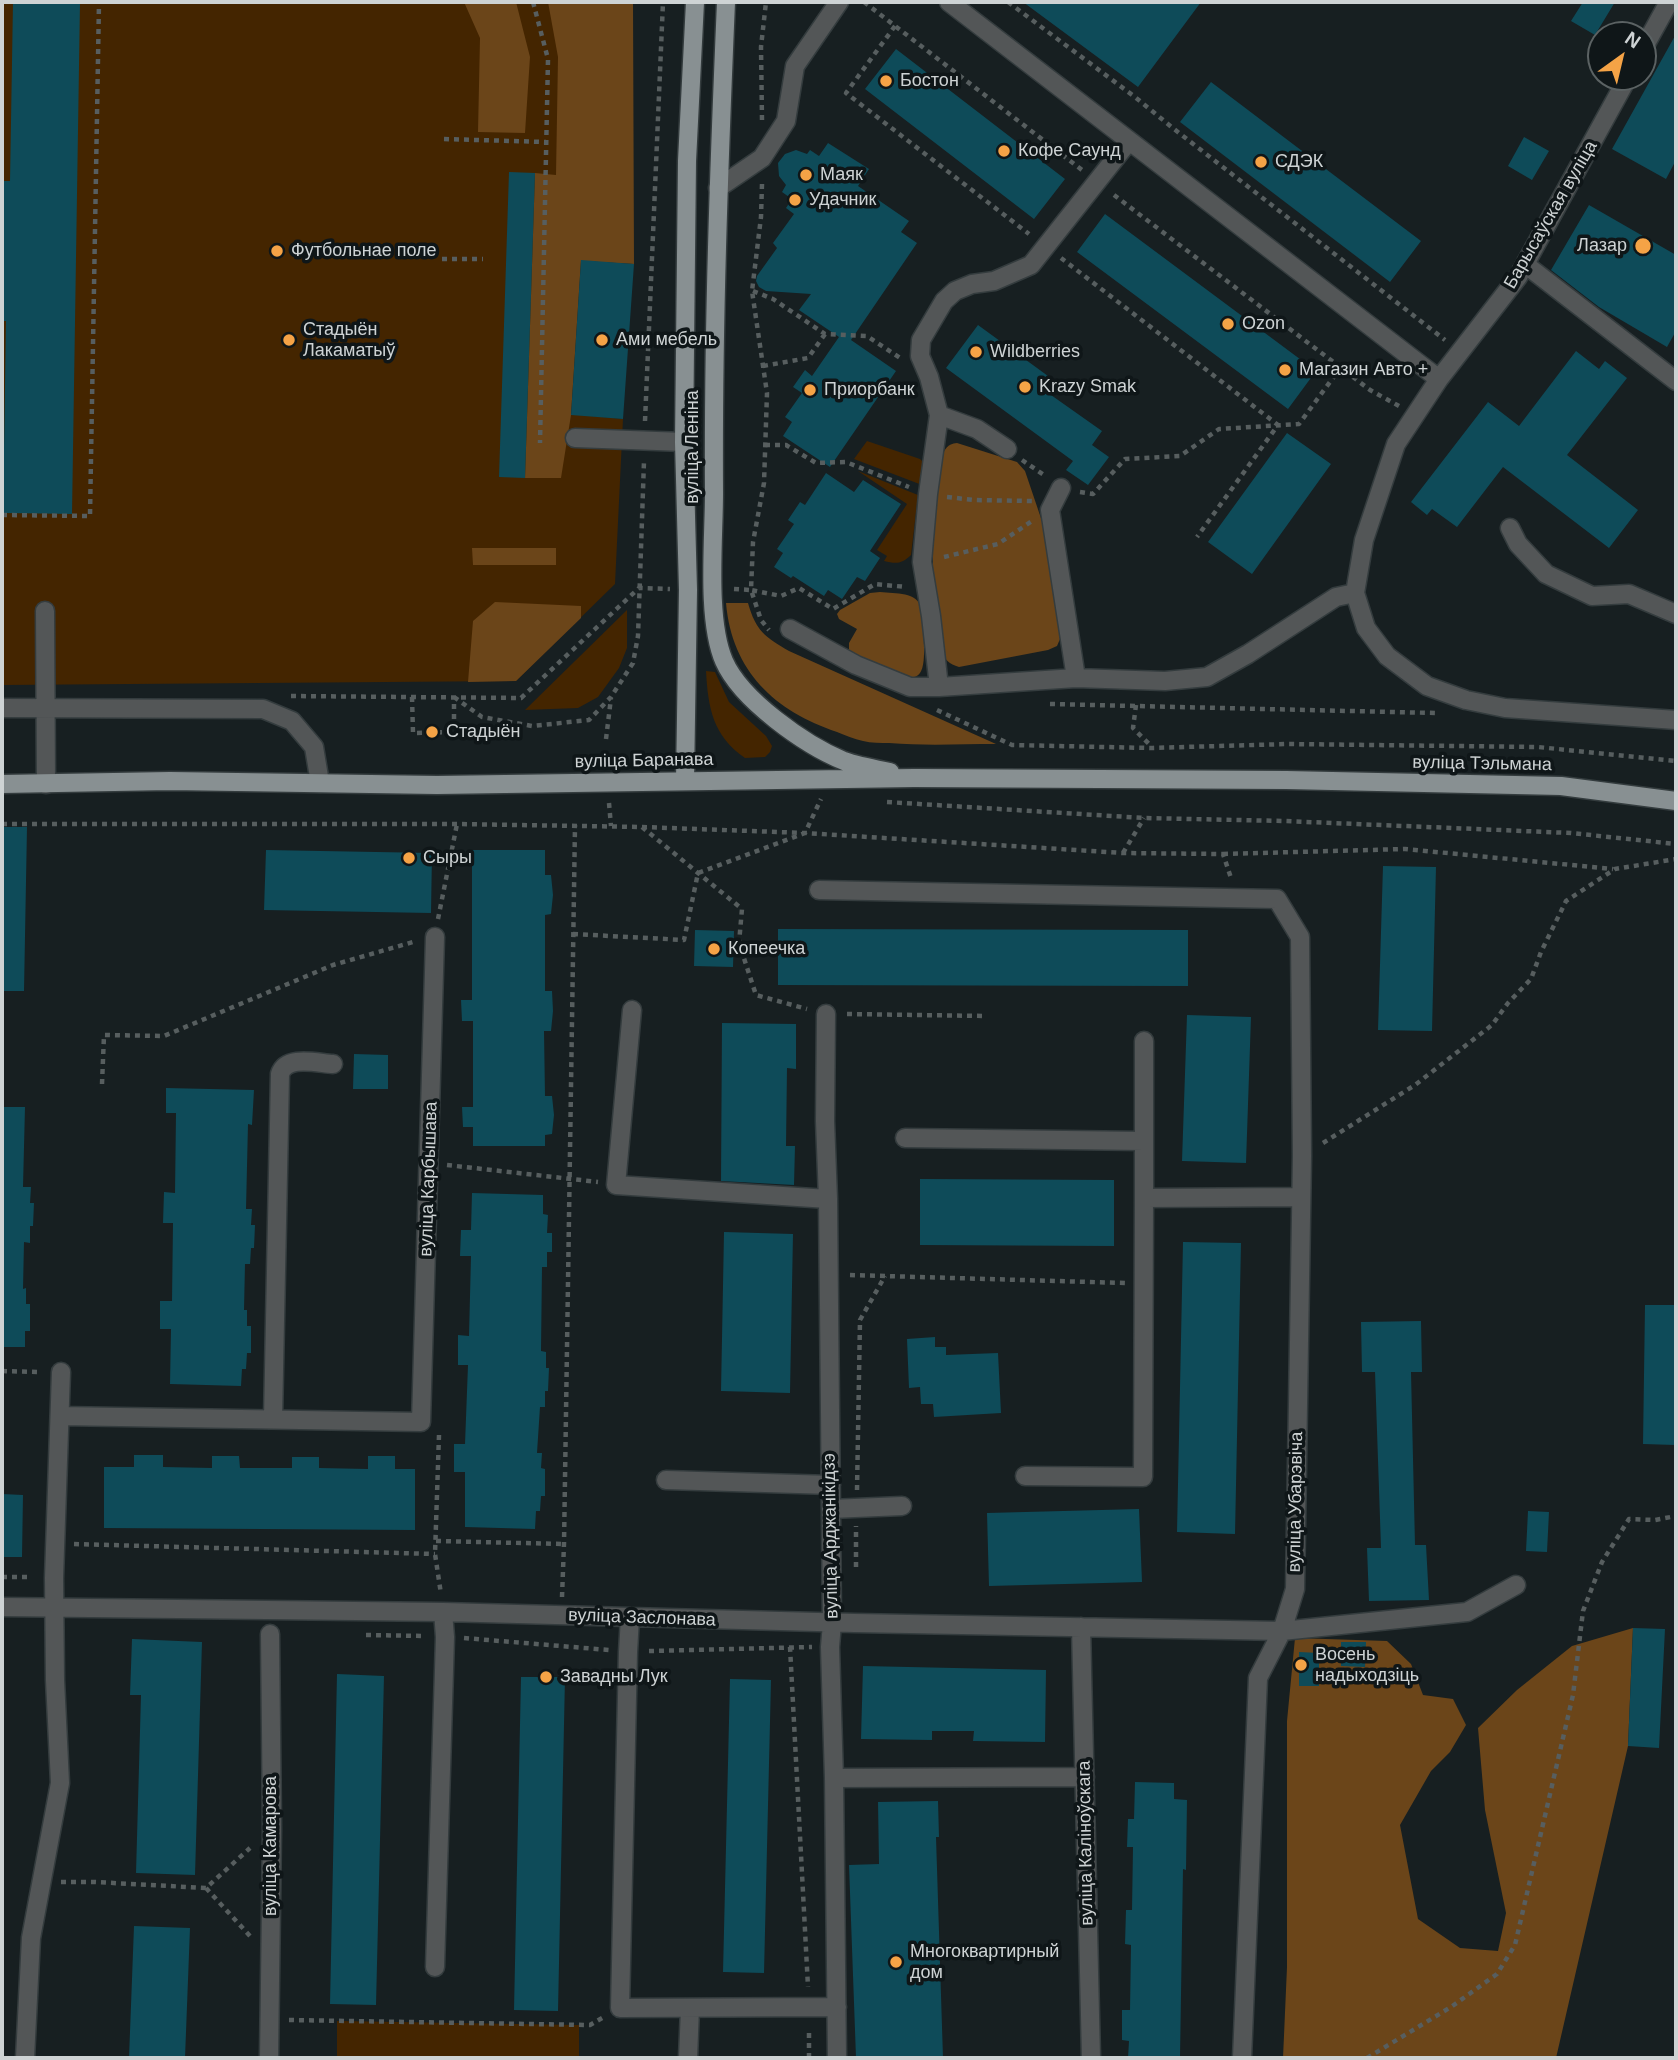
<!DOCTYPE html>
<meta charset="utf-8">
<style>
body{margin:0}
#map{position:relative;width:1678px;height:2060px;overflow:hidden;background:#171f21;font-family:Arial,sans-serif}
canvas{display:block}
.frame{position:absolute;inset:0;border:4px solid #ced3d4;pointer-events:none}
.north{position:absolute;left:1587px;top:21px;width:70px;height:70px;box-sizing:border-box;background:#0f1618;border:2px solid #5b6263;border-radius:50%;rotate:34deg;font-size:19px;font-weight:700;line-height:28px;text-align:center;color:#ced3d4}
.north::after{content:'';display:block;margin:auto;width:24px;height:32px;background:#f5a346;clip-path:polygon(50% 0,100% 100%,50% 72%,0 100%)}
</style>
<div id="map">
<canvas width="1678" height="2060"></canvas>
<div class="frame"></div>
<div class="north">N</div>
</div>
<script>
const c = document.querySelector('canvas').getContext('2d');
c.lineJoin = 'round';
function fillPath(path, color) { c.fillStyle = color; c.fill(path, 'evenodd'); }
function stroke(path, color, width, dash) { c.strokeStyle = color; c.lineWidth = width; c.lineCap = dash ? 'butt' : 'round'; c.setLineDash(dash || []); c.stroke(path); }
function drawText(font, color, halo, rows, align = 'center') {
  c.font = font + ' Arial,sans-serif'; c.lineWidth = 7; c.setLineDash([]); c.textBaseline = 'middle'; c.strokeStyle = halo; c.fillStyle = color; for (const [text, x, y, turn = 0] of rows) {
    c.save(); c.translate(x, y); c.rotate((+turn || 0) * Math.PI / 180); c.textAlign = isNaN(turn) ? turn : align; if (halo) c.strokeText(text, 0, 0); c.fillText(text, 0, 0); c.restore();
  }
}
const green = new Path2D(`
 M2 2H633L581 261 571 414 623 419 615 584 516 681 2 685Z
 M867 441 920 459 924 463 922 485 854 459Z
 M858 471 918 495 911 555C902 564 896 564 884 561L887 556 877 550 907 504Z
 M627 610V648L619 668 598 697 578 708 525 710Z
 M706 671 715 672 729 702 766 736 772 746 770 752 765 757 745 758C713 736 708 708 706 671Z
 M337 2021 579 2025V2058H337Z`);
const forest = new Path2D(`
 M464 2H516L530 57 525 133 478 132 480 38Z
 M548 2H633L634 264 581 261 571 415 561 478H525L535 173 556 175 558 57Z
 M957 443 1017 462 1025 471 1046 533 1060 639 1057 646 1048 650 959 667C949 664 945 660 941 651L933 570V526L941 458C945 449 947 444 957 443Z
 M472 548H556V565H473Z
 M880 592C896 594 917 591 922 609 922 623 928 663 920 673 916 678 911 678 905 679L849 652V643L857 629 839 619 837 614 840 610 870 593Z
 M495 602 581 606V618L516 681 468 682 473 621Z
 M726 603H748C756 631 765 637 789 651L996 744C961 744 925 746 889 743 881 743 871 743 863 741 854 739 845 735 837 732 775 711 732 672 726 603Z
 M1633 1628 1628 1746 1556 2058H1283L1287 1967V1721L1295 1638 1387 1641 1411 1664 1423 1695 1453 1699 1466 1725 1450 1752 1431 1771 1400 1825 1418 1919 1460 1948 1498 1951 1506 1913 1485 1810 1478 1728 1517 1690 1572 1646Z`);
const building = new Path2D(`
 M13 2H80L72 514 3 513 6 321H2L4 181H10Z
 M1023 2H1201L1138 87Z
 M1583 2H1615L1595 35 1571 21Z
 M1676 34V160L1666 179 1612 149Z
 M896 49 1065 179 1034 219 865 89Z
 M1211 82 1421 241 1390 282 1180 122Z
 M1524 137 1549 151 1532 180 1508 166Z
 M828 143 869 169 858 186 909 221 901 232 917 243 851 340 896 371 830 467 783 436 792 422 785 417 802 393 793 387 805 370 812 376 839 337 799 310 811 294 766 291 759 287 756 281 757 276 777 248 773 243 794 214 786 208 792 199 782 192 786 185 779 176 778 163 785 154 796 150 807 154 810 150 819 156Z
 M509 172 535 173 525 478 499 477Z
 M1589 205 1676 255V331L1667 347 1599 307 1551 270Z
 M1105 214 1316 371 1288 409 1077 252Z
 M581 260 634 264 623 419 571 415Z
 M978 325 1059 384 1051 395 1102 431 1092 445 1109 457 1088 485 1066 470 1073 461 946 368Z
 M1576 351 1599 369 1605 361 1627 378 1567 455 1638 510 1609 548 1503 467 1457 527 1432 509 1427 515 1411 502 1488 402 1519 426Z
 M1287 433 1331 464 1252 574 1208 542Z
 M826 473 854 492 863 480 901 504 870 551 880 558 865 581 857 577 842 599 828 590 824 596 793 576 791 578 774 567 783 553 777 549 794 524 788 520 800 502 805 505Z
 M2 827H27L24 991H2Z
 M266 850 432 853 431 913 264 910Z
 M472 850H545V875H551L553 895 551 914 545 915V991H552L553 1011 551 1031H544L545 1096H552L554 1115 552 1134 545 1135V1146H473V1127H463L462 1107H473V1021H462L461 1000H472Z
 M1383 866 1436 867 1432 1031 1378 1030Z
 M778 929 1188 930V986L778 985Z
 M695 930 734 931 733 967 694 966Z
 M1187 1015 1251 1017 1246 1163 1182 1161Z
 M722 1023 796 1024V1069L787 1068 786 1146H795L794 1185 721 1181Z
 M354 1054 388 1055V1089H353Z
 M166 1088 254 1090 252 1125 248 1124 246 1209H252L251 1225H255L254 1248H251L250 1264H245L244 1310H247V1326H251V1353H247L246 1369H242L241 1386 170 1384 171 1329H160V1301H172L173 1223H163L164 1192 175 1193 176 1113H166Z
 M2 1107H25L23 1187H31L30 1203H34L33 1226H30V1243L24 1242 23 1289 26 1288V1304H30V1331H25V1347H2Z
 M920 1179 1114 1180V1246L920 1245Z
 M472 1193 543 1195V1214L548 1215 547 1233H552V1252H547V1267H542L541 1351 546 1352V1368H549L548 1391H545V1407H540L537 1453H542L541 1468 545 1469V1496H541L540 1511H536L535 1529 465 1527V1472H454V1444H465L468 1365H458V1335L469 1336 471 1256H460L461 1230H471Z
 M724 1232 793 1234 790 1393 721 1391Z
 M1183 1242 1241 1243 1235 1534 1177 1532Z
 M1645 1305H1676L1675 1445 1643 1444Z
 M1421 1321 1422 1372H1411L1415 1545H1426L1429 1600 1369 1601 1367 1548H1381L1375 1372H1362L1361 1322Z
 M935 1337V1347H946V1355L998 1353 1001 1413 934 1417 933 1404H921L920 1387 909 1388 907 1339Z
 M134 1455H163V1467L212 1468V1456H239L240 1468H292V1457H319V1468L368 1469V1456H395V1469H415V1530L104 1528V1467H134Z
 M2 1494 23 1495 22 1557H2Z
 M1139 1509 1142 1582 989 1586 987 1513Z
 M1528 1511 1549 1512 1547 1552 1526 1551Z
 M1633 1628 1665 1629 1659 1748 1628 1746Z
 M132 1639 202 1642 195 1875 136 1873 141 1695H130Z
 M1341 1642H1366L1365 1667 1341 1666Z
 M1299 1652 1319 1653V1686H1299Z
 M863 1666 1046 1670 1045 1742 973 1741 974 1731H932V1740L861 1739Z
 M337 1674 384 1676 376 2005 330 2004Z
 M521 1677H565L558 2011 514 2010Z
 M730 1679 771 1680 764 1973 723 1972Z
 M1135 1782 1174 1783V1799L1187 1800 1186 1870 1183 1869 1180 2058H1128L1129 2041 1122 2040V2010H1130L1131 1945 1125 1944 1126 1910H1132L1133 1847H1127L1128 1819H1134Z
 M938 1801 939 1837H936L943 2058H856L849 1865 879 1864 878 1802Z
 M134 1926 190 1928 185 2058H129Z`);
const path = new Path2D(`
 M533 2 548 59 540 443
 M864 2 1082 170
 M1008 2 1135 97 1174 129 1445 340
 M895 26 846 93 1029 234
 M762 120 761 47 766 2
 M444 139 546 142
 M762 184 761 217 752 291 767 393 764 483 753 542 751 590 781 596 799 588 833 609 875 584 906 587
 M1114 195 1370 390 1399 406
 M1061 258 1278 425 1197 537
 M442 259H483
 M753 291 773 299 825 334 867 336 900 358
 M763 366 808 358 825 334
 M645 421 663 2
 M765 445H786L816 463 846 462 909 487
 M1022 460 1044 475
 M1080 492 1093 494 1125 459 1180 456 1219 429 1299 424 1341 367
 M947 497 974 500 1032 501
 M2 515 90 516 99 2
 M944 557 998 544 1032 521
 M734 589 751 590 761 620 769 630
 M291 696 521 698 639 588 670 589
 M412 697 413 733 454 732V698
 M454 697 482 717 532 726 589 720 611 697 633 663 638 636 644 461
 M1050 704 1436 713
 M1136 705 1133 728 1152 747
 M937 710 1012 745 1150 748 1288 744 1538 747 1676 761
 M606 739 611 698
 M887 802 1144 818 1284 821 1571 833 1676 844
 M609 803 611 826
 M2 824H457L642 827 805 833 1123 853 1223 854 1231 878
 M642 827 742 909 739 943 756 995 807 1009
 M1123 853 1144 818
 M1223 854 1405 849 1613 869
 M438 919 457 824
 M573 934 684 940 698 873 805 833 821 799
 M847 1014 986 1016
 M102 1084 104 1035 164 1036 333 965 413 942
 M1323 1143 1415 1085 1492 1025 1508 1003 1531 979 1541 952 1566 901 1615 869 1676 859
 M447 1165 598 1182
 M850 1275 1125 1283
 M2 1371 39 1372
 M439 1435 435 1554 441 1594
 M857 1490 860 1320 885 1276
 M436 1541 564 1544
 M74 1544 435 1554
 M856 1567V1526
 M2 1577H32
 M562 1597 564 1544 575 825
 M366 1635 424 1636
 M464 1638 609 1650
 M790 1647 808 1987
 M649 1651 812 1647
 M61 1882H95L206 1888 250 1848
 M206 1888 250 1936
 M289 2020 590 2025 604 2017
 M809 2058V2028
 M1367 2058 1451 2007 1497 1974 1515 1945 1573 1695 1583 1611 1602 1562 1629 1519 1655 1520 1676 1516`);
const minor = new Path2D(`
 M949 2 1439 379 1396 444 1364 540 1355 593 1366 628 1387 656 1427 686 1466 700 1505 708 1676 720
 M1643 49 1669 2
 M718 188 762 158 786 121 795 66 839 2
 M1526 265 1676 381
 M1439 379 1518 277 1628 77
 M939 415 928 494 922 562 931 616 939 687 1076 678 1165 681 1207 677 1248 654 1336 597 1355 593
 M575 438 684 442
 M1007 449 977 429 939 415 929 377 920 356 921 340 944 301 955 291 972 284 994 281 1031 265 1129 141
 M1061 488 1050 510 1076 678
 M1510 528 1518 544 1546 574 1592 596 1629 594 1676 614
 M45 611 46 784
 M790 629 856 665 910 687H939
 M2 708 263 709 292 721 314 747 320 783
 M819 890 1277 899 1300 937 1302 1156 1295 1589 1282 1631 1258 1678 1242 2058
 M632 1010 616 1185 828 1199
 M826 1014 825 1121 828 1199 832 1623 830 1647 834 1778 837 2058
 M1144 1041V1198L1300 1197
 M905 1138 1144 1141
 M60 1416 421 1422 435 937
 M273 1419 280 1074C286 1055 316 1063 333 1064
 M1025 1476 1143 1477 1144 1198
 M666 1480 831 1485
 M831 1509 902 1506
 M2 1607 443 1612 855 1623 1282 1631 1467 1612 1516 1585
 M630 1617 628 1652 620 2008 837 2007
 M1081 1627 1091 2058
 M834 1778 1085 1777
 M435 1967 445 1637 443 1612
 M25 2058 31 1938 60 1783 55 1680 54 1578 61 1372
 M269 2058 272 1829 270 1634
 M688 2058 690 2008`);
const major = new Path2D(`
 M726 2C719 166 713 329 714 493 714 540 706 619 724 661 741 700 805 745 844 761 858 766 875 769 890 772
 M685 781 688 590 684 442 687 161 695 2
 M2 784 170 781 437 785 914 778 1286 780 1561 786 1676 801`);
const markers = [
 [886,81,7,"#f5a346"],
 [1004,151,7,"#f5a346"],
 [1261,162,7,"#f5a346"],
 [806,175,7,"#f5a346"],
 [795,200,7,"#f5a346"],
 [1643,246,9,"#f5a346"],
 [277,251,7,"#f5a346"],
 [1228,324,7,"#f5a346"],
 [289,340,7,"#f5a346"],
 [602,340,7,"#f5a346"],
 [976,352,7,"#f5a346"],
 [1285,370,7,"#f5a346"],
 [1025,387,7,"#f5a346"],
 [810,390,7,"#f5a346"],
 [432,732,7,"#f5a346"],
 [409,858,7,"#f5a346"],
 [714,949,7,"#f5a346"],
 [1301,1665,7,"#f5a346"],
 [546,1677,7,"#f5a346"],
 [896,1962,7,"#f5a346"]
];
const poiNames = [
 ["Бостон",900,81],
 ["Кофе Саунд",1018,151],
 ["СДЭК",1275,162],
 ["Маяк",820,175],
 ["Удачник",809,200],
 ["Лазар",1627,246,"right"],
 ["Футбольнае поле",291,251],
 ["Ozon",1242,324],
 ["Стадыён",303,330],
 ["Лакаматыў",303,351],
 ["Ами мебель",616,340],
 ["Wildberries",990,352],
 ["Магазин Авто +",1299,370],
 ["Krazy Smak",1039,387],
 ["Приорбанк",824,390],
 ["Стадыён",446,732],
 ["Сыры",423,858],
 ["Копеечка",728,949],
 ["Восень",1315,1655],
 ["надыходзіць",1315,1676],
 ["Завадны Лук",560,1677],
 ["Многоквартирный",910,1952],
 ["дом",910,1973]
];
const streetNames = [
 ["Барысаўская вуліца",1551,215,-60],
 ["вуліца Леніна",693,447,-90],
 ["вуліца Баранава",644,761,-1],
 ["вуліца Тэльмана",1482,764,1],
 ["вуліца Карбышава",429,1179,-88],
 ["вуліца Убарэвіча",1296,1502,-89],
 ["вуліца Арджанікідзэ",831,1536,-91],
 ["вуліца Заслонава",642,1618,2],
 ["вуліца Каліноўскага",1086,1843,-91],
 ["вуліца Камарова",271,1846,-90]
];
fillPath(green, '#442500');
fillPath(forest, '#6b4519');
fillPath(building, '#0e4b59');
stroke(minor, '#343c3e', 21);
stroke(major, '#343c3e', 21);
stroke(path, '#575e5f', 4.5, [5, 5]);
stroke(minor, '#535657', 18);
stroke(major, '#889092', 18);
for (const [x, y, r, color] of markers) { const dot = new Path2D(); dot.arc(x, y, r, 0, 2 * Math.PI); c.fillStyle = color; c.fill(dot); stroke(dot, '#0f1618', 2.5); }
drawText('18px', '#ced3d4', '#0f1618', poiNames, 'left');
drawText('18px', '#ced3d4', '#0f1618', streetNames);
</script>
